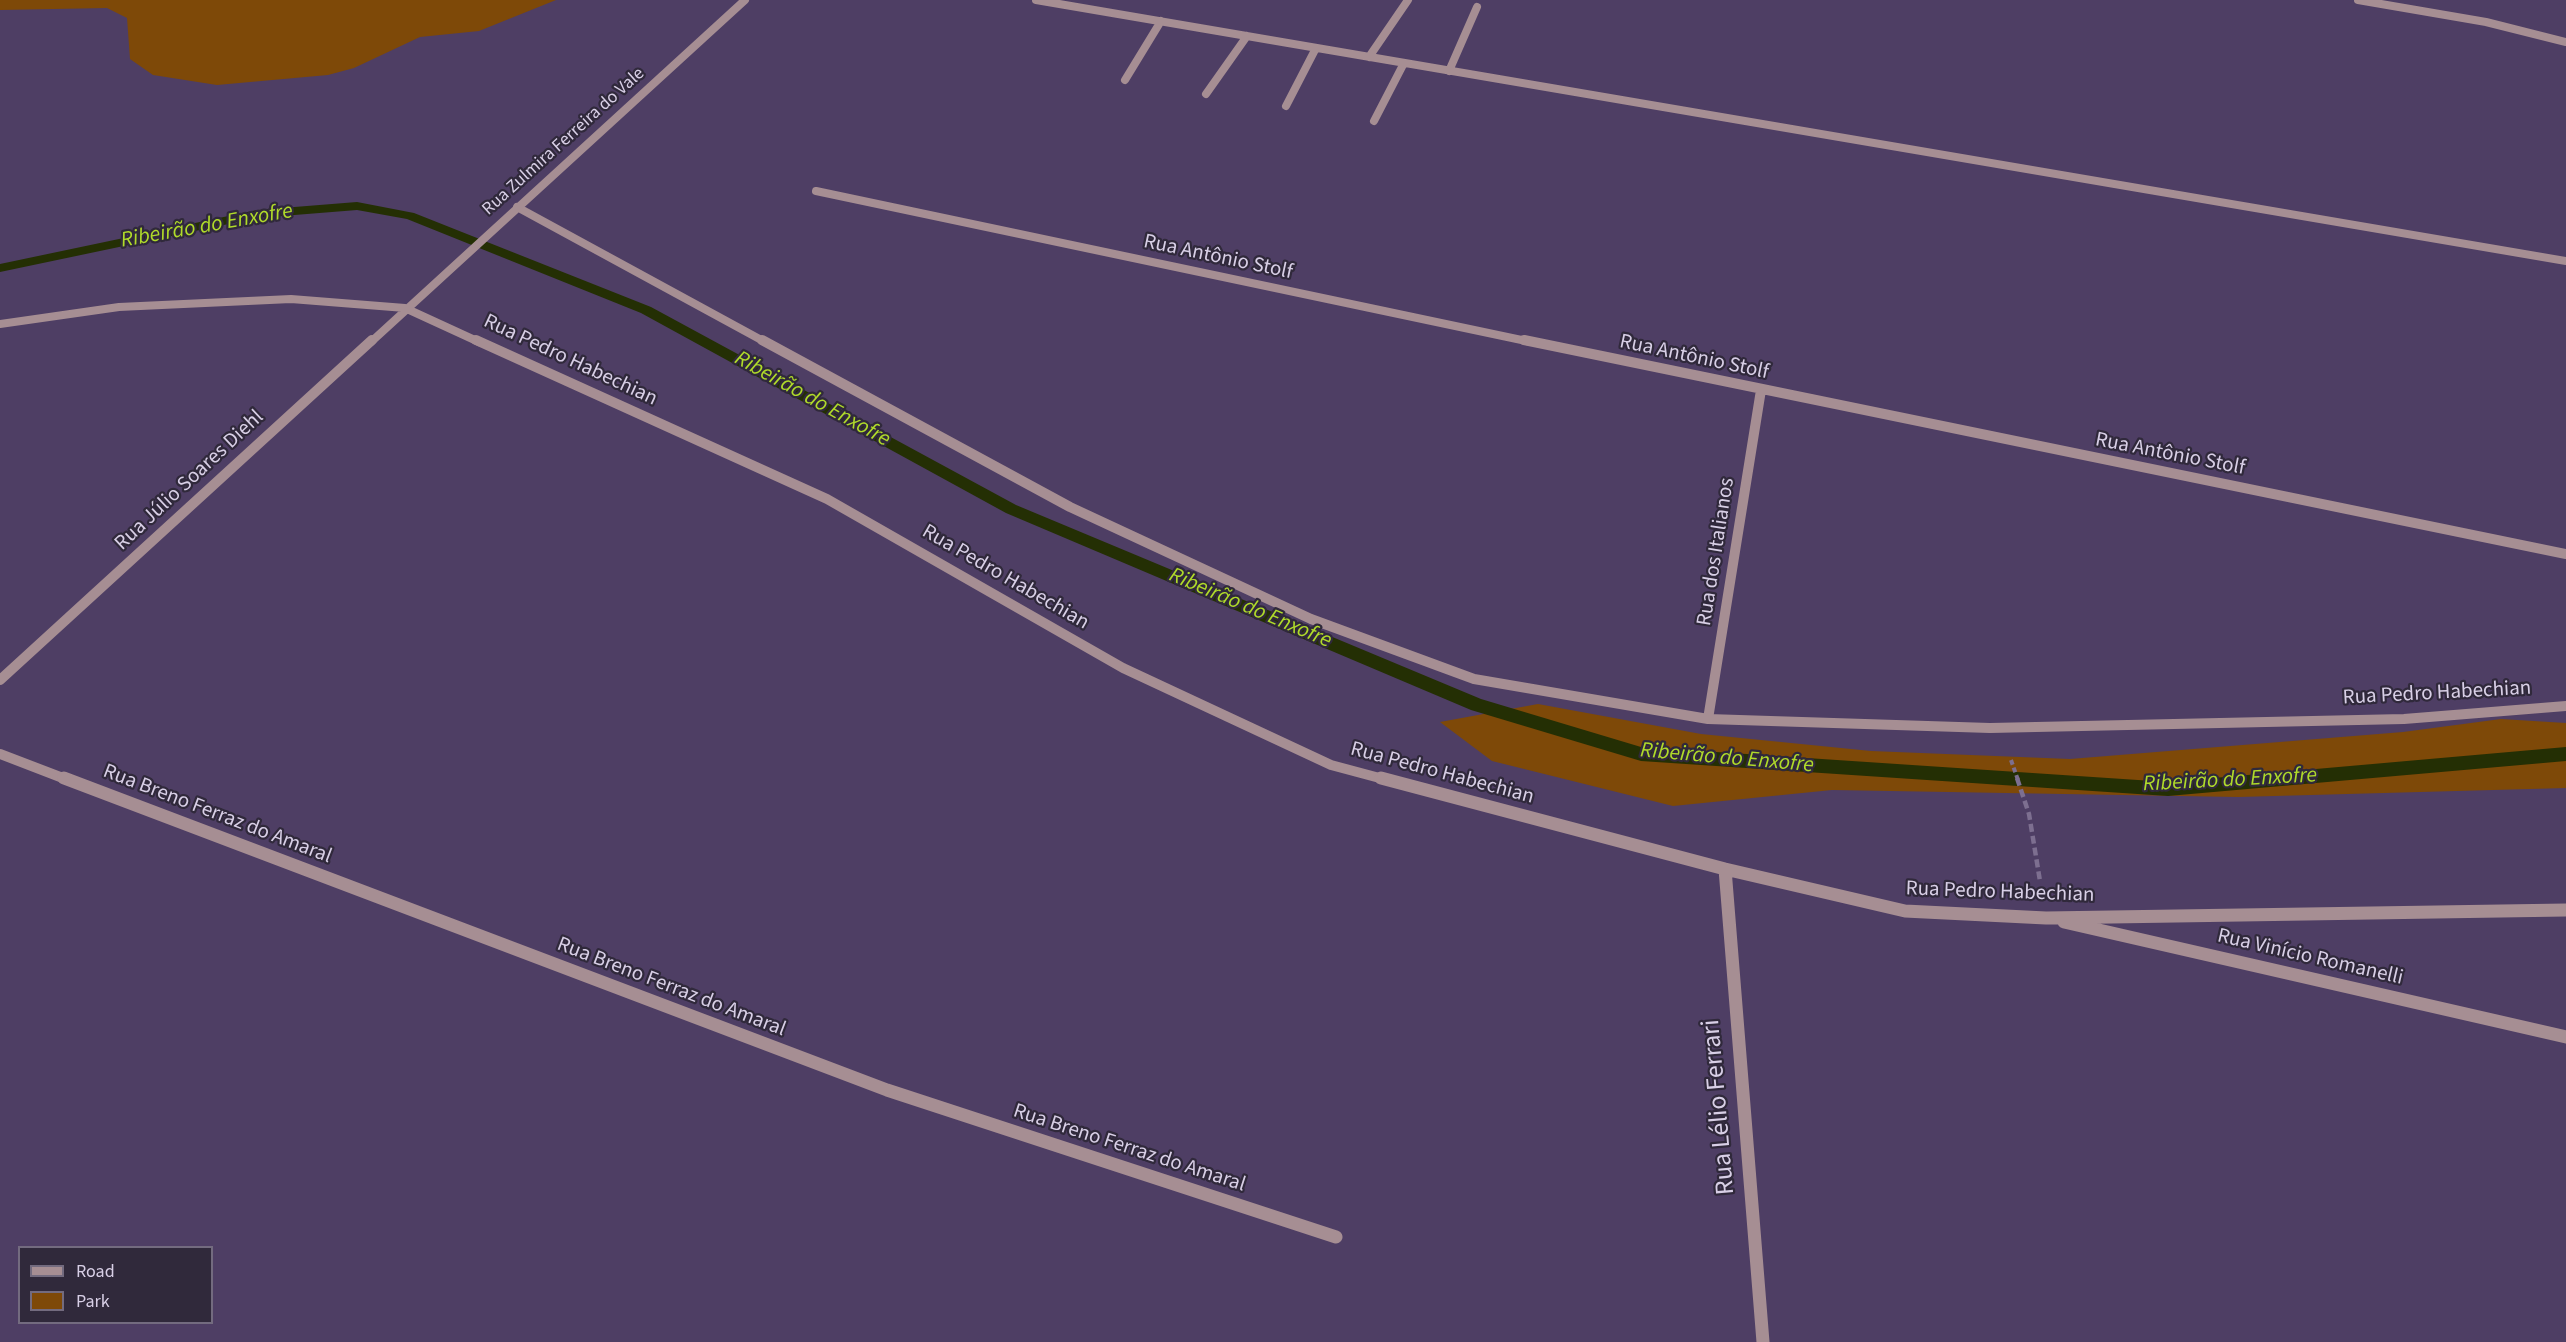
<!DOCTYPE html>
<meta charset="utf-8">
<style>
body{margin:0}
#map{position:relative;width:2566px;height:1342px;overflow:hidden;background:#4e3e64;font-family:"Source Sans 3",sans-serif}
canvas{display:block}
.legend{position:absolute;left:18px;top:1246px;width:195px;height:78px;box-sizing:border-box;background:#30293b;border:2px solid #736b7f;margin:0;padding:8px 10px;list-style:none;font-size:18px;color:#d8cfe6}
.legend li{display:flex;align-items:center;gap:12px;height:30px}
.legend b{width:30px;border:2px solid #736b7f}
</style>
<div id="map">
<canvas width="2566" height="1342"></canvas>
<ul class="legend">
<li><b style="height:8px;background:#a68e93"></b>Road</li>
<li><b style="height:16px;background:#7e4908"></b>Park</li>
</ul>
</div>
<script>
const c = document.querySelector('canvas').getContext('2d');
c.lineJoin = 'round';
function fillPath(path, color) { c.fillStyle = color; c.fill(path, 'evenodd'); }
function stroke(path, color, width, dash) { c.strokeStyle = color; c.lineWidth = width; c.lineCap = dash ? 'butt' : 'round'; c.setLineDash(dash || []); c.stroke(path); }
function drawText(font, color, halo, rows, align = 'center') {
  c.font = font + ' "Source Sans 3",sans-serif'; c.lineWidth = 4.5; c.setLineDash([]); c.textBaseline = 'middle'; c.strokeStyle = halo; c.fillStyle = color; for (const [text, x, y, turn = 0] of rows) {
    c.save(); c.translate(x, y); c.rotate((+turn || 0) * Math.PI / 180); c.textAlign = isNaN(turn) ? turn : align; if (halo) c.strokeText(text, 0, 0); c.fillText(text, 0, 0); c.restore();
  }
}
const green = new Path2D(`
 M0 0H556L479 31 420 37 354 68 328 75 217 85 153 75 130 59 127 18 107 8 0 10Z
 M1538 704 1701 734 1871 751 2070 759 2403 732 2501 719 2566 723V788L2238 797 1832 790 1673 806 1492 761 1440 722Z`);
const stream = new Path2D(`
 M357 202 414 213 651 307 1016 505 1481 699 1641 747 2168 782 2566 747V761L2168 796 1641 761 1471 710 1006 513 641 313 407 219 357 210 257 218 0 272V264L257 210Z`);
const pathFar1 = new Path2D(`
 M2011 760 2018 780`);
const path = new Path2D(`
 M2017 778 2029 814 2040 881`);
const minorFar2 = new Path2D(`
 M1036 0 2566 261
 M2358 0 2486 22 2566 42
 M1369 57 1408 0
 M1449 71 1477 7
 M1125 80 1161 21
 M1206 94 1247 36
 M1286 106 1316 48
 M1374 121 1404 63
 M816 191 1531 342
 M517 207 765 342
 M0 324 119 307 291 299 405 308 479 342
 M371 342 745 0`);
const minorFar1 = new Path2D(`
 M476 340 827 499 1123 668 1331 765 1387 780
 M762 340 1070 507 1311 619 1474 679 1708 719 1990 728 2404 719 2566 706
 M1524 340 2566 554
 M0 680 372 340
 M1708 719 1761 390
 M0 754 68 780`);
const minor = new Path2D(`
 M64 778 887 1090 1336 1237
 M1381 778 1725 869 1905 911 2046 918 2566 910
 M1725 869 1763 1342
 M2064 922 2566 1037`);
const farStreetnames = [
 ["Rua Zulmira Ferreira do Vale",564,142,-42]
];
const streetNames = [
 ["Rua Antônio Stolf",1218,258,12],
 ["Rua Antônio Stolf",1694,358,12],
 ["Rua Pedro Habechian",570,361,25],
 ["Rua Antônio Stolf",2170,455,11],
 ["Rua Júlio Soares Diehl",190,481,-43],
 ["Rua dos Italianos",1717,552,-81],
 ["Rua Pedro Habechian",1005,578,30],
 ["Rua Pedro Habechian",2437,694,-3],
 ["Rua Pedro Habechian",1442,774,15],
 ["Rua Breno Ferraz do Amaral",217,815,21],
 ["Rua Pedro Habechian",2000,893,2],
 ["Rua Vinício Romanelli",2310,958,13],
 ["Rua Breno Ferraz do Amaral",671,988,21],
 ["Rua Breno Ferraz do Amaral",1129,1149,18]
];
const waterNames = [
 ["Ribeirão do Enxofre",207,227,-10],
 ["Ribeirão do Enxofre",812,400,29],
 ["Ribeirão do Enxofre",1250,609,23],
 ["Ribeirão do Enxofre",1727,759,5],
 ["Ribeirão do Enxofre",2230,781,-3]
];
const nearStreetnames = [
 ["Rua Lélio Ferrari",1720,1107,-95]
];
fillPath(green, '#7e4908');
fillPath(stream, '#242f04');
stroke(pathFar1, '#7d6f90', 4, [5, 3]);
stroke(path, '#7d6f90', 4.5, [8, 4]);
stroke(minorFar2, '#a68e93', 8);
stroke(minorFar1, '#a68e93', 10);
stroke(minor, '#a68e93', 13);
drawText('18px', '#d8cfe6', '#30293b', farStreetnames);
drawText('21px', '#d8cfe6', '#30293b', streetNames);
drawText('italic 22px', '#b0db2a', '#30293b', waterNames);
drawText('26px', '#d8cfe6', '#30293b', nearStreetnames);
</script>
